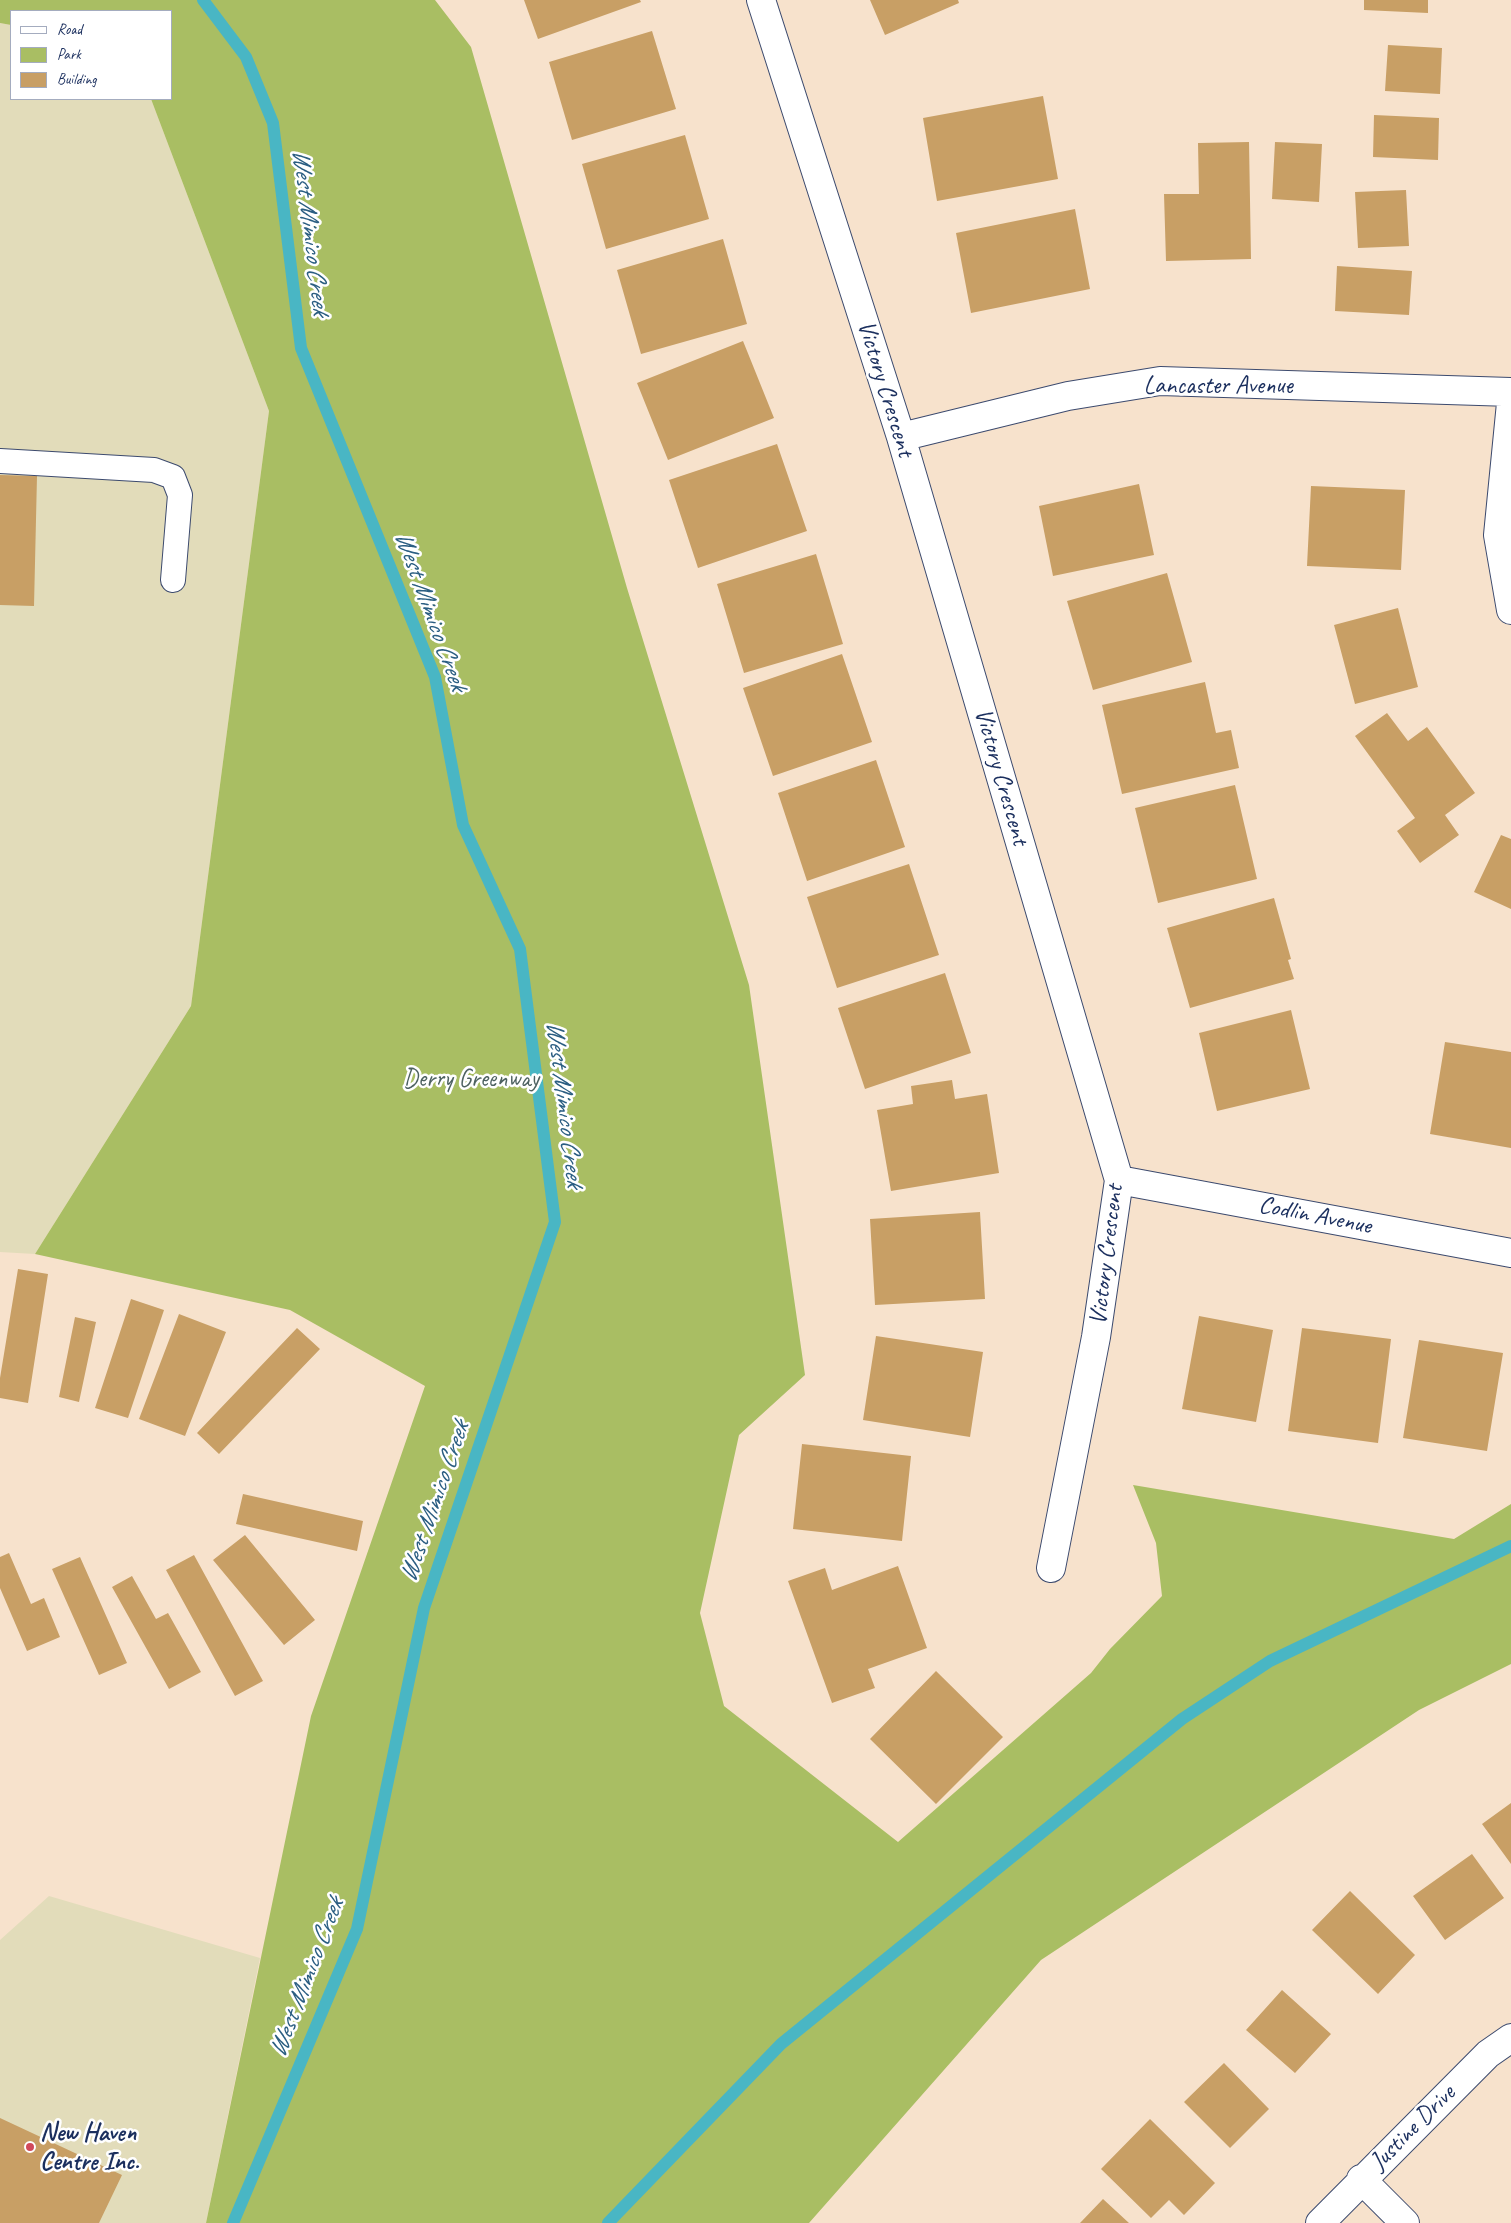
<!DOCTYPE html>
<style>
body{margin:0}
#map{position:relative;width:1511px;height:2223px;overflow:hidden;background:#f7e2cc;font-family:Caveat,sans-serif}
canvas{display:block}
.legend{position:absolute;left:10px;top:10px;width:162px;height:90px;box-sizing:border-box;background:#fff;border:1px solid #a4acbf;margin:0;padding:6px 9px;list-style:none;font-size:15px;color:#1b2f5e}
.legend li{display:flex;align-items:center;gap:10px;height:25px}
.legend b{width:25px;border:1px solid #a4acbf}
</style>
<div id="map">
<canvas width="1511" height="2223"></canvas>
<ul class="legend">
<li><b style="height:6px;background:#fff"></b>Road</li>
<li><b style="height:14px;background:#a9be63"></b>Park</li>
<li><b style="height:14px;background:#c89f65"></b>Building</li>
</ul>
</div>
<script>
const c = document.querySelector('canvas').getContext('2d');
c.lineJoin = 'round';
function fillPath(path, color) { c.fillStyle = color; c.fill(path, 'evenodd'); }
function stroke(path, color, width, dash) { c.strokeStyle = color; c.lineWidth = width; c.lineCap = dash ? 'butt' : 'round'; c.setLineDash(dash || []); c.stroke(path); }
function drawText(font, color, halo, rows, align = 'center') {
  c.font = font + ' Caveat,sans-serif'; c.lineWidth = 5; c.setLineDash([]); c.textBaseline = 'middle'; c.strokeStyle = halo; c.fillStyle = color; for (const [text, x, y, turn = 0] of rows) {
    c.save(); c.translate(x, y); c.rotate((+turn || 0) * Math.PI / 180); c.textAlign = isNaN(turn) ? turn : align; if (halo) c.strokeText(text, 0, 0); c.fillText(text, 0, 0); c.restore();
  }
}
const built = new Path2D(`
 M0 23 11 25V99H151L269 411 191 1006 35 1254 0 1252Z
 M49 1896 260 1958 206 2223H0V1940Z`);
const green = new Path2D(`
 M0 0H435L471 47 627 588 749 985 805 1375 739 1435 700 1613 724 1706 898 1842 1091 1673 1110 1649 1162 1596 1156 1543 1133 1485 1454 1539 1511 1504V1664L1419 1710 1041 1960 809 2223H206L311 1716 425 1386 290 1310 35 1254 191 1006 269 411 151 99H171V11H11V25L0 23Z`);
const stream = new Path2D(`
 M203 0 246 57 273 123 301 348 435 677 463 825 520 949 555 1222 424 1608 357 1929 233 2223
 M608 2223 781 2044 1182 1719 1270 1661 1511 1546`);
const building = new Path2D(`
 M524 0H640L641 2 538 39Z
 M870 0H958L959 3 885 35Z
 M1364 0H1428V13L1364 10Z
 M652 31 676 109 572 140 549 62Z
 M1388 45 1442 48 1440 94 1385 91Z
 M1043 96 1058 179 937 201 923 118Z
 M1374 115 1439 118 1438 160 1373 157Z
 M685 135 709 219 606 249 582 164Z
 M1249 142 1251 259 1166 261 1164 194H1199L1198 143Z
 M1275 142 1322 144 1319 202 1272 199Z
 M1406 190 1409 246 1358 248 1355 192Z
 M1075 209 1090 289 971 313 956 233Z
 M723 239 747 324 641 354 617 270Z
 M1337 266 1412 271 1409 315 1335 311Z
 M743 341 774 418 668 460 637 383Z
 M777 444 807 531 698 568 669 480Z
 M0 475 37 476 34 606 0 605Z
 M1139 484 1154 555 1053 576 1039 506Z
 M1311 486 1405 490 1401 570 1307 566Z
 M816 554 843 644 744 673 717 584Z
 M1167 573 1192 662 1093 690 1067 601Z
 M1398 608 1418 687 1355 704 1334 625Z
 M842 654 872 742 773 776 743 688Z
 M1205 682 1216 733 1231 730 1239 768 1122 794 1102 705Z
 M1387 713 1408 741 1427 727 1475 793 1445 815 1459 835 1420 863 1397 831 1415 818 1355 736Z
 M876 760 905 847 807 881 778 793Z
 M1235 785 1257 879 1158 903 1135 808Z
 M1501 835 1511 839V909L1474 892Z
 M909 864 939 955 837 988 807 897Z
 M1274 898 1291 959 1288 960 1294 979 1190 1008 1167 928Z
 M945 973 971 1053 865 1089 838 1008Z
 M1291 1010 1310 1089 1217 1111 1199 1033Z
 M1445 1042 1511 1052V1148L1430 1134Z
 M952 1080 955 1099 987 1094 999 1173 891 1191 877 1110 913 1104 911 1086Z
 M980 1212 985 1299 875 1305 870 1219Z
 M18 1269 48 1274 28 1403 0 1398V1378Z
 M131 1299 164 1310 128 1418 95 1408Z
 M179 1314 226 1332 185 1436 139 1419Z
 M1199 1316 1273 1330 1256 1422 1182 1409Z
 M75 1317 96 1322 79 1402 59 1397Z
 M297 1328 320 1349 219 1454 197 1433Z
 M1302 1328 1391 1339 1378 1443 1288 1431Z
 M876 1336 983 1352 970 1437 863 1420Z
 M1419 1340 1503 1353 1487 1451 1403 1438Z
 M802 1444 911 1456 902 1541 793 1529Z
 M243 1494 363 1521 357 1551 236 1524Z
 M245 1535 315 1620 284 1645 213 1560Z
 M9 1553 31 1604 44 1598 60 1637 27 1651 0 1588V1557Z
 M194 1555 263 1681 235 1696 166 1570Z
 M80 1557 127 1663 99 1675 52 1569Z
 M898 1566 927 1648 868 1669 875 1688 832 1703 788 1581 825 1568 832 1590Z
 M132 1576 156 1619 168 1613 201 1672 169 1689 112 1587Z
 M936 1671 1003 1737 936 1804 870 1739Z
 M1511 1803V1864L1482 1824Z
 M1472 1854 1504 1898 1445 1940 1413 1896Z
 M1350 1891 1415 1955 1378 1994 1312 1930Z
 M1282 1990 1331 2034 1295 2073 1246 2030Z
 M1224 2063 1269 2109 1230 2148 1184 2102Z
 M0 2118 122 2175 99 2223H0Z
 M1150 2119 1215 2183 1184 2215 1169 2200 1151 2218 1101 2169Z
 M1103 2199 1129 2223H1080Z`);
const lane = new Path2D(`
 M0 461 154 470 173 477 180 495 173 580`);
const street = new Path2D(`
 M761 0 901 437 1119 1180 1096 1337 1051 1568
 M1511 403 1498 535 1511 610
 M901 437 1068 396 1160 381 1511 392
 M1119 1180 1511 1253
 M1361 2179 1405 2223
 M1320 2223 1488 2054 1511 2038`);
const markers = [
 [30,2147,5,"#d1495b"]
];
const streetNames = [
 ["Lancaster Avenue",1218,386],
 ["Victory Crescent",885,389,73],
 ["Victory Crescent",1001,777,74],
 ["Codlin Avenue",1315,1216,11],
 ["Victory Crescent",1107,1255,-83],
 ["Justine Drive",1413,2128,-45]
];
const parkNames = [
 ["Derry Greenway",471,1079]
];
const poiNames = [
 ["New Haven",40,2133],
 ["Centre Inc.",40,2162]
];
const waterNames = [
 ["West Mimico Creek",310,232,83],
 ["West Mimico Creek",430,611,70],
 ["West Mimico Creek",564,1104,83],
 ["West Mimico Creek",435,1502,-71],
 ["West Mimico Creek",307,1978,-69]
];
fillPath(built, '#e2dcba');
fillPath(green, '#a9be63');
stroke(stream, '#49b6c4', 12);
fillPath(building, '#c89f65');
stroke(lane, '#3c4a6e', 26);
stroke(street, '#3c4a6e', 30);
stroke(lane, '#fff', 24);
stroke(street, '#fff', 28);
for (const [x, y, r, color] of markers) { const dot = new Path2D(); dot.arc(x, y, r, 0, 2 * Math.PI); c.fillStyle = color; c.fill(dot); stroke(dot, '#fff', 2); }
drawText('25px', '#1b2f5e', '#fff', streetNames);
drawText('25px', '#4d6160', '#fff', parkNames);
drawText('bold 25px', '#1b2f5e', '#fff', poiNames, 'left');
drawText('italic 26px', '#2b5e82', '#fff', waterNames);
</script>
